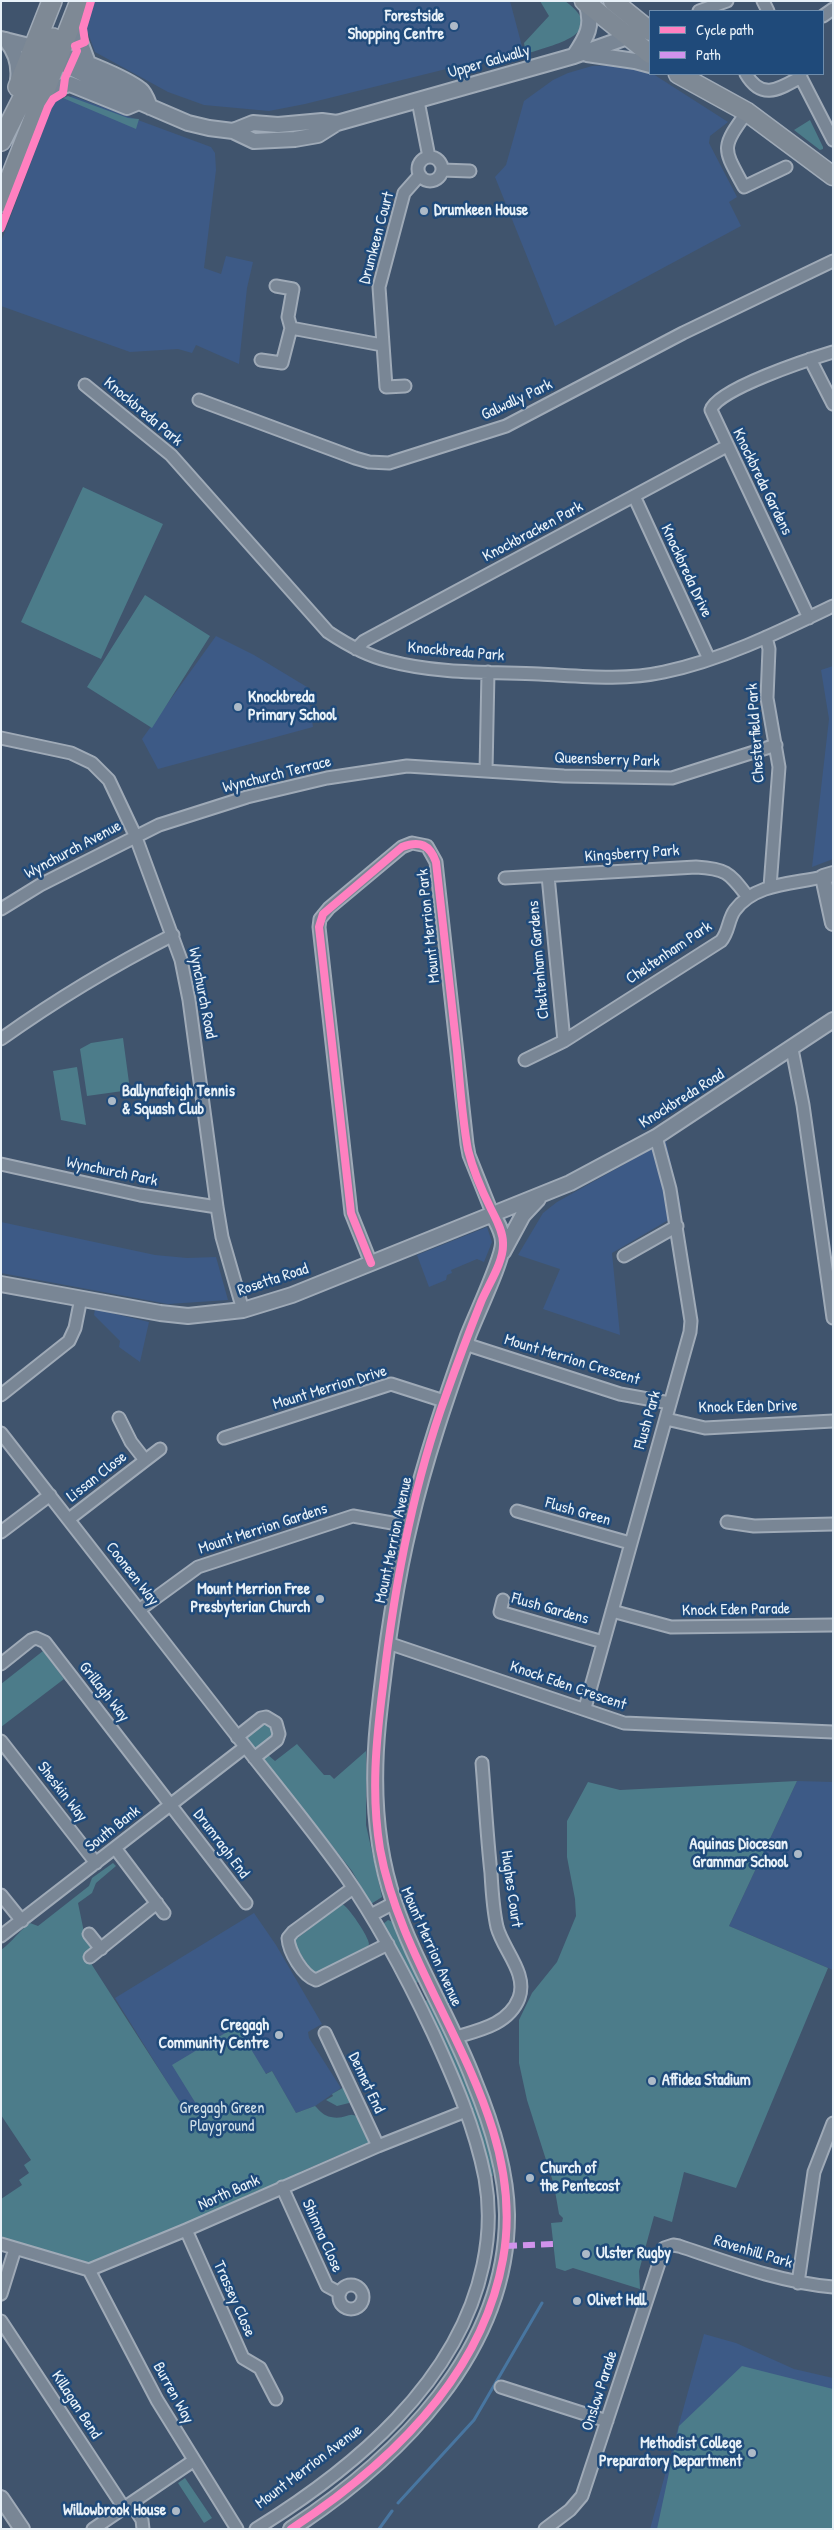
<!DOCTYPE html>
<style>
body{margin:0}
#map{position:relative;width:834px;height:2530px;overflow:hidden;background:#40546d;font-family:"Patrick Hand",sans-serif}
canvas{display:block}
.frame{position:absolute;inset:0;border:2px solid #e8f1f8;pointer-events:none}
.legend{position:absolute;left:649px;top:10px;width:175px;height:65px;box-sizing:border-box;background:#1f4a7a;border:1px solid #6f8dac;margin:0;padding:6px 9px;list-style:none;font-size:15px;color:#e8f1f8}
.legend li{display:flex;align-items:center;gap:10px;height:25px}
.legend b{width:25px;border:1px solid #6f8dac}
</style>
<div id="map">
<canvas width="834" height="2530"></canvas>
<div class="frame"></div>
<ul class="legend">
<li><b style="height:6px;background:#ff80c0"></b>Cycle path</li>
<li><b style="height:6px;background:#d193ec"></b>Path</li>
</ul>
</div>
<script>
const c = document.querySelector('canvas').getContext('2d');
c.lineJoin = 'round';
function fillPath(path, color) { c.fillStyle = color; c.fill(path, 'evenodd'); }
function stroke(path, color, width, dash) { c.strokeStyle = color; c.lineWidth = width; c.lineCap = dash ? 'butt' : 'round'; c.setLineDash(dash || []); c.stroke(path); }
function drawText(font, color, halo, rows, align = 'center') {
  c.font = font + ' "Patrick Hand",sans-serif'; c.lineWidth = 5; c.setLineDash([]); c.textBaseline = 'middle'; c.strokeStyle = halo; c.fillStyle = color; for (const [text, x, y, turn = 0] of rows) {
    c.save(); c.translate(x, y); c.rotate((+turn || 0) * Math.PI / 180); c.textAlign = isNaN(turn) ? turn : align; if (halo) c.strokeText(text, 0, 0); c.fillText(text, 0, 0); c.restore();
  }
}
const built = new Path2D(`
 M95 1H510L523 50 305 104 269 111 204 105 168 92 95 52 86 28Z
 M620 65 650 72 728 122 710 136 709 143 737 197 729 202 741 226 555 326 495 177 506 165 524 101 553 80 568 73 592 66Z
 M73 96 211 147 215 153 216 170 204 268 221 274 226 256 253 262 247 288 239 364 196 345 192 353 178 349 130 352 1 306V242L52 107 57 100Z
 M216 636 254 655 307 687 313 727 158 769 142 739Z
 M833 666V859L812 867 829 719 821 670Z
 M666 1141 682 1212 612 1253 620 1335 543 1309 560 1269 518 1255 543 1213 557 1202Z
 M1 1222 155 1255 187 1258 216 1257 228 1300 168 1304 1 1273Z
 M487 1227 492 1242 484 1262 477 1259 451 1270 452 1273 447 1275 446 1280 429 1287 417 1255Z
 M95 1309 149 1322 140 1362 119 1347 120 1341 94 1315Z
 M797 1781 833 1782V1970L729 1926Z
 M254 1913 276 1945 322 2024 308 2032 309 2038 341 2088 315 2106 296 2113 272 2071 230 2089 187 2114 115 1998Z
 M704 2334 736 2343 794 2369 833 2378V2529H650Z`);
const green = new Path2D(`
 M540 1H565C611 34 552 45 526 54L524 43 549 16Z
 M68 96 128 118 139 119 136 129 63 98Z
 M810 120 823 147V149L820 150 794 130Z
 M83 487 163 524 101 659 21 622Z
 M145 595 210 636 152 728 87 687Z
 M123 1038 130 1090 87 1096 80 1049 91 1043Z
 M77 1067 86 1125 61 1120 53 1071Z
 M43 1651 64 1679 1 1727V1684Z
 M264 1724C273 1725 274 1730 274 1738L255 1751 245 1738Z
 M297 1744 324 1775H330L334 1779 366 1751V1825L382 1897 371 1904 352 1871 263 1758 268 1755 275 1761Z
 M797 1781 729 1926 828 1968 736 2188 684 2172 672 2222 654 2216 639 2271 640 2289 573 2268 565 2271 556 2268 551 2223 562 2222 563 2218 559 2214 554 2185 527 2100 519 2063V2020L532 1993 557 1962 576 1916 575 1899 567 1857V1821L588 1782 620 1790Z
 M113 1863 116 1866 96 1883 92 1893 78 1903 85 1937 92 1949V1965L187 2113 198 2107 172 2065 237 2026 266 2074 272 2071 296 2113 315 2106C320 2111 324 2116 331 2117 350 2121 351 2104 364 2127 367 2133 369 2136 369 2142L358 2151 351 2150 300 2172C293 2183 272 2192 259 2190L208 2213 202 2220 172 2233 164 2232 109 2256 100 2265H78L71 2259 38 2248 30 2250 1 2242V2199L22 2185 19 2180 29 2173 24 2165 31 2160 1 2115V1950C13 1941 18 1932 30 1923L38 1926 89 1886 92 1878Z
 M342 1904C348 1906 369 1937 369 1944 368 1947 367 1949 365 1951L317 1974 313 1973 296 1947 295 1940Z
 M388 1920 393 1922 415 1969 418 1982 414 1984 383 1924Z
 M427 2000C456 2044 492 2123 493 2176L489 2177 423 2002Z
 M346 2086 351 2098 349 2103 337 2106 326 2100 333 2096 332 2094Z
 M742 2366 833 2389V2529H657L679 2426Z
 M185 2478 212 2518 204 2523 178 2483Z`);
const stream = new Path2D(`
 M398 2503 474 2420 542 2303
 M379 2529 392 2511`);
const minor = new Path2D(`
 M763 1 768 11
 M699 11 727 1
 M823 16 833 9
 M746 74C762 101 779 89 801 77
 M799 74 833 140
 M418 101 429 157
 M747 112C720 149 723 148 744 187L786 167
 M418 169a12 12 0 1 1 24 0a12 12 0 1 1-24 0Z
 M442 170 470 171
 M276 286 293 289 288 317 291 328 382 345
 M810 359 833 404
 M261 360 282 363 291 328
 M85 385 171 455 328 632C346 644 367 656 389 661 438 674 489 672 539 674 580 676 623 681 664 672 722 660 779 632 833 606
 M405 386 386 387 379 287 404 193 420 175
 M199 400 355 458 369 462 389 463 506 426 683 333 833 261
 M634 496 709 659
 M809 618 711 410C717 389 810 359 833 352
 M766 637 769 649 767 698 779 767 770 887
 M356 649 364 641 727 446
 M1 738 71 753 92 763 109 780 135 835 181 960 189 1000 217 1207 222 1237 243 1310
 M486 771 488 672
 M548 876 564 1041
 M505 878 696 867C728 869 729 873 748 897
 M1 909 40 885 159 825 247 797 327 778 407 766 564 776 672 778 776 745
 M1 1039C57 999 112 966 173 935
 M792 1049 803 1105 833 1318
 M525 1060 564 1041 721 941C729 932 728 919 735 910 755 883 793 884 823 877
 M1 1164 140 1195 217 1207
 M624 1256 677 1226
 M371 1263 351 1213 319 927 320 919 329 908 402 847 412 843 427 846 436 862 467 1144 469 1155 493 1215
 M465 1344 620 1394 670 1403
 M1 1395 69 1341 75 1328 81 1298
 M119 1418 131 1442 145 1460
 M666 1419 705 1428 833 1421
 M1 1433C73 1525 145 1617 216 1709 258 1764 304 1818 344 1874 379 1924 407 1978 433 2033 454 2079 475 2127 485 2178 490 2206 489 2237 483 2265 458 2383 353 2469 256 2529
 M224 1438 391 1384 444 1401
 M517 1511 630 1543
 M69 1519 160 1449
 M727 1522 754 1526 833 1524
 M1 1532 50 1495
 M503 1600 500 1612 603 1642
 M139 1610 198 1567 353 1516 409 1526
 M612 1611 671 1627 833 1625
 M388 1643 624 1723 833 1732
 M1 1664 31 1640 36 1638 45 1642 246 1903
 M585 1708 690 1332 691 1321 670 1189 656 1137
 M237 1737 261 1718 266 1717 276 1723 279 1734 277 1740 254 1758
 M1 1741 96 1863
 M115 1848 164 1913
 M353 1888 293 1932 288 1938C289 1952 303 1976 316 1980L388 1944
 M1 1895 22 1921
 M371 1915 394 1903
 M89 1934 101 1949
 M1 1936 245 1747
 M90 1957 157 1903
 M325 2033 378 2146
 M456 2037C480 2030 509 2024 519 1998 528 1973 503 1950 497 1927 493 1909 492 1891 491 1873 487 1837 485 1800 482 1763
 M282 2187 327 2286 340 2293
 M186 2230 243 2358 260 2368 276 2399
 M1 2244 89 2270 186 2230 378 2146 466 2111
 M89 2270 157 2400 237 2529
 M798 2283 814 2172 833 2123
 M339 2297a12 12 0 1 1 24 0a12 12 0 1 1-24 0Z
 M1 2294 15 2249
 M1 2321 124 2508
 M501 2387 607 2421
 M131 2503 142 2520 143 2529
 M93 2529 193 2461
 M545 2529 570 2510 582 2496 664 2248 673 2245 679 2246C730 2263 779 2282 833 2287`);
const tertiary = new Path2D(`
 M76 14 79 39 88 63
 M1 39 25 45 139 102 188 123 209 128 233 131 254 141 295 139 318 135 337 123 574 56 636 34
 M6 40C16 52 20 64 18 80
 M587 54 635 61 650 65
 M51 55C68 52 127 79 141 90 145 93 148 102 150 107
 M574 56C587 37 594 25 586 3
 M43 96 55 88 70 84 127 107 139 102
 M233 131 253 123 278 125 322 121 337 123
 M833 874 823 877 833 923
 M503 1252 523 1215 538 1199
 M1 1284 160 1313 188 1316 243 1310 292 1295 570 1183 656 1137 833 1020
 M1 2498 22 2529
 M291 2529C398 2459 508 2351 507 2214 506 2168 491 2122 474 2081 451 2020 414 1963 394 1902 374 1844 372 1784 378 1723 385 1656 394 1588 410 1523 425 1459 446 1398 468 1336 475 1317 504 1257 503 1242 503 1232 497 1223 493 1215`);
const primary = new Path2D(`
 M584 1 650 54
 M613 1 650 31
 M678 74 747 112 833 176`);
const trunk = new Path2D(`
 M18 87 52 1
 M1 141 53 38
 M1 202 80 1`);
const quiet = new Path2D(`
 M505 2246 554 2244`);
const cycleway = new Path2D(`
 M1 228 48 107 53 99 63 93 65 78 77 51 75 46 85 42 83 28 91 1
 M291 2529C387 2466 482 2377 503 2259 530 2109 405 1989 380 1849 371 1794 376 1741 383 1686 394 1588 412 1488 446 1395 457 1364 469 1332 481 1302 488 1285 504 1262 503 1243 503 1231 496 1219 491 1209 482 1191 473 1170 468 1150 462 1118 460 1084 457 1051 450 988 443 925 436 862 430 845 420 840 402 847L323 914 319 927 351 1213 371 1263`);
const markers = [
 [454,26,5,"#adbac7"],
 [424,211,5,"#adbac7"],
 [238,707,5,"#adbac7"],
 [112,1101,5,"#adbac7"],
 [320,1599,5,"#adbac7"],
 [798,1854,5,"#adbac7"],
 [279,2035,5,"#adbac7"],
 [652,2081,5,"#adbac7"],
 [530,2178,5,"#adbac7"],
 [586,2254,5,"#adbac7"],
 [577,2301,5,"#adbac7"],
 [752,2453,5,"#adbac7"],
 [176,2511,5,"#adbac7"]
];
const poiNames = [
 ["Forestside",444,17,"right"],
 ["Shopping Centre",444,35,"right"],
 ["Drumkeen House",434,211],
 ["Knockbreda",248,698],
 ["Primary School",248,716],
 ["Ballynafeigh Tennis",122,1092],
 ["& Squash Club",122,1110],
 ["Mount Merrion Free",310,1590,"right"],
 ["Presbyterian Church",310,1608,"right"],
 ["Aquinas Diocesan",788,1845,"right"],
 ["Grammar School",788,1863,"right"],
 ["Cregagh",269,2026,"right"],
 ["Community Centre",269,2044,"right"],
 ["Affidea Stadium",662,2081],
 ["Church of",540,2169],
 ["the Pentecost",540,2187],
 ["Ulster Rugby",596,2254],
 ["Olivet Hall",587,2301],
 ["Methodist College",742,2444,"right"],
 ["Preparatory Department",742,2462,"right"],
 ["Willowbrook House",166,2511,"right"]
];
const streetNames = [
 ["Upper Galwally",489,62,-16],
 ["Drumkeen Court",377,238,-75],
 ["Galwally Park",517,400,-25],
 ["Knockbreda Park",143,412,40],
 ["Knockbreda Gardens",762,482,64],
 ["Knockbracken Park",533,532,-28],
 ["Knockbreda Drive",686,571,65],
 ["Knockbreda Park",456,652,5],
 ["Chesterfield Park",756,733,-94],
 ["Queensberry Park",607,760,2],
 ["Wynchurch Terrace",277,775,-14],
 ["Wynchurch Avenue",73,850,-28],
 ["Kingsberry Park",632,854,-4],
 ["Mount Merrion Park",429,926,-96],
 ["Cheltenham Park",669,953,-34],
 ["Cheltenham Gardens",539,960,-95],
 ["Wynchurch Road",202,993,79],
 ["Knockbreda Road",682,1099,-32],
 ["Wynchurch Park",112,1172,12],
 ["Rosetta Road",273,1280,-18],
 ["Mount Merrion Crescent",572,1360,17],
 ["Mount Merrion Drive",330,1388,-17],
 ["Knock Eden Drive",748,1407,-1],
 ["Flush Park",648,1420,-74],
 ["Lissan Close",97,1477,-38],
 ["Flush Green",578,1512,16],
 ["Mount Merrion Gardens",263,1529,-18],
 ["Mount Merrion Avenue",394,1540,-78],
 ["Cooneen Way",132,1574,52],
 ["Flush Gardens",550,1609,16],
 ["Knock Eden Parade",736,1610,-1],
 ["Knock Eden Crescent",568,1686,19],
 ["Grillagh Way",104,1692,52],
 ["Sheskin Way",62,1792,52],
 ["South Bank",113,1829,-38],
 ["Drumragh End",221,1844,53],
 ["Hughes Court",511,1889,82],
 ["Mount Merrion Avenue",431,1947,66],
 ["Dennet End",366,2083,65],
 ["North Bank",229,2193,-24],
 ["Shimna Close",322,2236,66],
 ["Ravenhill Park",753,2252,17],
 ["Trassey Close",234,2299,66],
 ["Onslow Parade",600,2391,-72],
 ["Burren Way",173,2393,61],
 ["Killagan Bend",76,2405,57],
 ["Mount Merrion Avenue",309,2467,-37]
];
const parkNames = [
 ["Gregagh Green",222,2109],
 ["Playground",222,2127]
];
fillPath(built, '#3d5a86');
fillPath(green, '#4c7c8a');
stroke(stream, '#4876a1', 3);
stroke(minor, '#9faab7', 15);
stroke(tertiary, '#9faab7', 18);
stroke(primary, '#9faab7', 21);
stroke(trunk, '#9faab7', 22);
stroke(minor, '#798695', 11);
stroke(tertiary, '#798695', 14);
stroke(primary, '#7e8995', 18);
stroke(trunk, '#7e8995', 19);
stroke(quiet, '#d193ec', 6, [12, 6]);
stroke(cycleway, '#ff80c0', 8);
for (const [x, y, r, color] of markers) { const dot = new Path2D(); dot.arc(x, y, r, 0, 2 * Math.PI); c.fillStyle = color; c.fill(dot); stroke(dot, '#1f4a7a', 2); }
drawText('bold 16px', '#e8f1f8', '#1f4a7a', poiNames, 'left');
drawText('16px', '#e8f1f8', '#1f4a7a', streetNames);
drawText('16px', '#d1e0e8', '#1f4a7a', parkNames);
</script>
